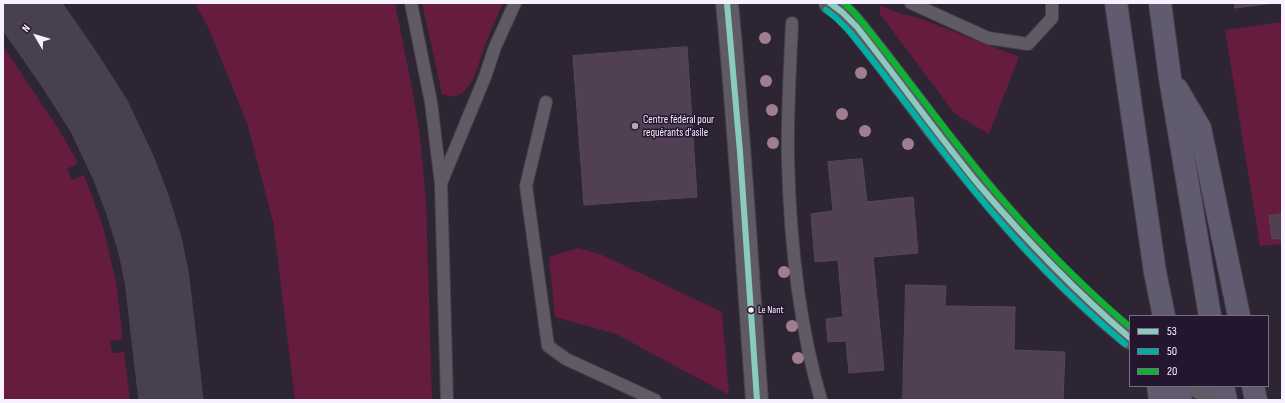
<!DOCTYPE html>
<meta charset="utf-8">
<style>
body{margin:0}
#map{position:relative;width:1285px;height:403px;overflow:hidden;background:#2d2533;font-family:"Sofia Sans Condensed",sans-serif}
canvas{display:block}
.frame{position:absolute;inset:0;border:4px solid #f7f0fe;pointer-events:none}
.legend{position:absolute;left:1129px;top:315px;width:140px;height:72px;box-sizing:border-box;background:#24162f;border:1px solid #786d82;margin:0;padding:5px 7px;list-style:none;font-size:12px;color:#f7f0fe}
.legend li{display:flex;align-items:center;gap:8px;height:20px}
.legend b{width:20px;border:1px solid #786d82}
.north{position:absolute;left:16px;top:16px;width:40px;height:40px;-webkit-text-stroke:3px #24162f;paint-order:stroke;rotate:308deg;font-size:11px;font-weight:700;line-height:16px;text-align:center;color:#f7f0fe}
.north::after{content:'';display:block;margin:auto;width:14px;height:18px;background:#f7f0fe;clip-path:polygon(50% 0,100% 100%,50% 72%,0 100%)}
</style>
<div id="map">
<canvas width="1285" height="403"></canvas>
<div class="frame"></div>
<ul class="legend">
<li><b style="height:5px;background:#89cbbe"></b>53</li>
<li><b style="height:5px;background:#00b0a4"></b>50</li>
<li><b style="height:5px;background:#0db134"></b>20</li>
</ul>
<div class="north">N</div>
</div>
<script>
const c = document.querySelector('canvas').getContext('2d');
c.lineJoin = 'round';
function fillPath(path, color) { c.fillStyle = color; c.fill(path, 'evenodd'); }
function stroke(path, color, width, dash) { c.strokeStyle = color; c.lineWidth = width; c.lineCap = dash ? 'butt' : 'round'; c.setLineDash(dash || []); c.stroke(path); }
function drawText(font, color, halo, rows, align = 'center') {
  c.font = font + ' "Sofia Sans Condensed",sans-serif'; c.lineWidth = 3; c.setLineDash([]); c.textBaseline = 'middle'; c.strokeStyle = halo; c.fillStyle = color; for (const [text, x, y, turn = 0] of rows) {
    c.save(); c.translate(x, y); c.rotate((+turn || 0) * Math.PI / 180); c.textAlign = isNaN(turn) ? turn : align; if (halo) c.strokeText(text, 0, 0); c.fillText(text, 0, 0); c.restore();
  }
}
const green = new Path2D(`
 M195 3H395L412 88 420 136 426 201 432 400H295L273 221 247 123 208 27Z
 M422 3H503C497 16 491 29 486 43 480 57 477 76 467 88 460 97 452 98 442 94Z
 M880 5 901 14 916 17 1019 57 989 134 955 114 880 14Z
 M1282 22V244L1260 246 1225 30Z
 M3 46 60 131 78 163 67 169 72 180 84 175 103 226 116 282 123 339 110 341 112 353 124 352 130 400H3Z
 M578 248 602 255 722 312 729 395 616 334 555 317 549 257Z`);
const taxiway = new Path2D(`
 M23 3 69 69 99 116 124 169 138 206 150 245 157 279 171 400`);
const building = new Path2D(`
 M1235 3H1274L1235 8Z
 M687 47 697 197 584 205 573 56Z
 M862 159 867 202 913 197 918 253 873 257 884 370 849 373 846 341 828 342 826 319 843 317 838 260 815 262 811 214 833 211 828 162Z
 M1282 214V238L1272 239 1269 216Z
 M906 285 946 286 945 306 1015 307 1014 350 1065 352 1063 400H903Z`);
const lane = new Path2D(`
 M411 3 431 102 441 184 447 400
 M911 3 988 38 1028 44 1052 18V3
 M792 23C790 69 787 114 788 160 790 241 798 322 821 400
 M546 102 526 186 548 346 566 359 655 400
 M441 183 485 77 495 47 515 3`);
const secondary = new Path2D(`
 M727 3C740 135 747 268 757 400
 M830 3C847 13 858 29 870 44 892 72 913 100 934 128 993 204 1055 277 1130 338
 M1197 386 1219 400`);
const highway = new Path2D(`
 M1116 3 1155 272 1164 316
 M1160 3 1170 78 1210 316
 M1177 89 1200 128 1239 316
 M1158 386 1160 400
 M1178 386 1181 400
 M1223 386 1226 400
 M1253 386 1256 400`);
const bus1 = new Path2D(`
 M830 3 842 12 857 27C898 79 937 134 979 185 1026 240 1075 291 1130 338`);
const bus2 = new Path2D(`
 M826 10 836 18 850 32C892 83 930 137 972 188 1018 245 1069 297 1125 344`);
const bus3 = new Path2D(`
 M844 3 853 11 867 28C907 78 944 129 984 178 1029 232 1077 282 1130 327`);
const bus4 = new Path2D(`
 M727 3 740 152 757 400`);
const trees = [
 [765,38],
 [861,73],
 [766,81],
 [772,110],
 [842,114],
 [865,131],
 [773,143],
 [908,144],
 [784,272],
 [792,326],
 [798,358]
];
const markers = [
 [635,126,4,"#b0a9b7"],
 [751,310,3.5,"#f7f0fe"]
];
const busNames = [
 ["Le Nant",758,310]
];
const poiNames = [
 ["Centre fédéral pour",643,120],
 ["requérants d’asile",643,133]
];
fillPath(green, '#651c3e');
stroke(taxiway, '#48404e', 65);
fillPath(building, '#504051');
stroke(building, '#544a55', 1);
stroke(lane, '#47404b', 14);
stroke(secondary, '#47404b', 24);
stroke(highway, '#47404b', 24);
stroke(lane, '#605a65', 12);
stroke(secondary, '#605a65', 22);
stroke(highway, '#615b6f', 22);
stroke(bus1, '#89cbbe', 6);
stroke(bus2, '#00b0a4', 6);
stroke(bus3, '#0db134', 6);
stroke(bus4, '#89cbbe', 6);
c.fillStyle = '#9f7f8f';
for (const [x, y] of trees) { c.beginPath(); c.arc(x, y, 6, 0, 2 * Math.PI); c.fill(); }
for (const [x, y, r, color] of markers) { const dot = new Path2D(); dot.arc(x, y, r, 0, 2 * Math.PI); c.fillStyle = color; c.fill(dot); stroke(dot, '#24162f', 1.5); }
drawText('10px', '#f7f0fe', '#24162f', busNames, 'left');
drawText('11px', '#f7f0fe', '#24162f', poiNames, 'left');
</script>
